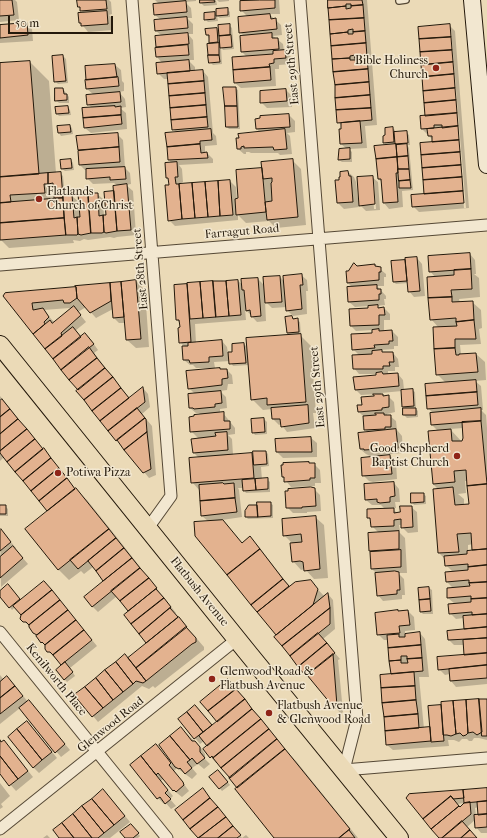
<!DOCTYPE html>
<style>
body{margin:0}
#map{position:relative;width:487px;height:838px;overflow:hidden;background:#ebdab7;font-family:"IM FELL French Canon",serif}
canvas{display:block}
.scale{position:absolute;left:8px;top:16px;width:105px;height:18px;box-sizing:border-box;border:2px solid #23180a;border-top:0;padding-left:5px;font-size:12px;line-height:14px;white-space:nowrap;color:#23180a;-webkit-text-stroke:3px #f2e7d0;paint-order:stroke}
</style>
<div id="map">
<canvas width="487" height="838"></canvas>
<div class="scale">50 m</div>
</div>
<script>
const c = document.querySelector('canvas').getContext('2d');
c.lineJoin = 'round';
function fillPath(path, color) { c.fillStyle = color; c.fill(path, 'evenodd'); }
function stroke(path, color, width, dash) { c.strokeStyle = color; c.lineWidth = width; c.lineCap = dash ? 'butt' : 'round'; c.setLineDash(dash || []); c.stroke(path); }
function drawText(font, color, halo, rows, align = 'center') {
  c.font = font + ' "IM FELL French Canon",serif'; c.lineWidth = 3; c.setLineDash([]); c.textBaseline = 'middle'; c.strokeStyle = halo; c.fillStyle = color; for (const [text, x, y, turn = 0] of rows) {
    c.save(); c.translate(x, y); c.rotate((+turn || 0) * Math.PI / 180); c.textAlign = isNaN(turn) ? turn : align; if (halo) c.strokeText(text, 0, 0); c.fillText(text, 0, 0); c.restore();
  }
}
const shadow = new Path2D(`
 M0 0H15L17 2 19 20 0 22Z
 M78 0H109L111 2 112 14 109 15 112 18 113 30 88 32 80 22 84 14 79 7Z
 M155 0H196V1L185 2 191 8 192 18H187L193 24V34H188L193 40 194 60H188L195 67V72L203 71 208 77 213 133 216 136 217 145 205 146V154L207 153 213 159V163L179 165 182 169 183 182 181 183V185L230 181 236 187 237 200 240 199 263 169 292 160 301 169 306 225 276 228 269 221 246 223 238 215V220L175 226 169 220 170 186 169 180 167 177 172 164 169 160 177 133 173 129 168 79H164L158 73 163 64 157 57 156 49 159 48 157 46 162 36 156 31 161 20 155 15 159 4Z
 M201 0H216L217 5 204 6 201 3Z
 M217 0H229V1L219 2Z
 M241 0H279L280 14H269L281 25 282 35 273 36 283 44 284 51H285L291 57V64L279 65V69H275L276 86 241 88 235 83 247 57 242 52 245 37 240 32 248 17 241 10Z
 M329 0H367L377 125 365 126 367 148 349 149 352 152V162H342L339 160 340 150 347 149 341 144 342 126 338 122Z
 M227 9 230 12V17L220 18 217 16 218 21 208 22 205 19 215 13 217 16Z
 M26 24 32 29 33 41 0 43V26Z
 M229 25 232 28 234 49 223 50 221 47 222 64 213 65 210 62 212 44 207 35 216 29 220 32Z
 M449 25 455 31 469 208 419 212 413 206 425 195 433 142V140L422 129ZM449 30H451L466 208H464Z
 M63 56 66 59 68 83 58 84 55 81Z
 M30 62 49 81 56 173H60L63 176 65 196H72L80 203 97 194 103 199 104 216H107L118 186 114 183 93 184 87 178V170H85L80 165 81 152 78 149 117 134 123 140 125 168 130 173 131 184 126 185 133 191 136 235 117 237 114 238 110 237 88 240 84 239 80 241 73 240 74 243 9 248 1 240 0 64ZM55 192 57 199 53 200 52 193Z
 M115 65 121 70 122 81 124 83V91L119 92 125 99 126 107 120 108 126 113 127 129 91 133 85 128 92 108 88 104 94 95 87 89Z
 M235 88 238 90 240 129H229L227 127Z
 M63 89 69 97V103H59L56 100Z
 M286 90 292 96V107L267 108 261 102Z
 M68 107 70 110 71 115 59 116 57 114Z
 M289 115 295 121V132L287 133 290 136 292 154 280 155 278 153H251L249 152H246V154H244L238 149 260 133 257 129 256 120Z
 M70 126 72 128 73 134 61 136 59 133 58 127Z
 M392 128 395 130V133L406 132 409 135 410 145H407L409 148 413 190 402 191 403 207 389 209 384 203 382 182 378 179 388 146 384 143Z
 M71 160 73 163 74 170 65 171 62 169Z
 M348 172 354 177 356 182 359 207 344 209 338 203 336 181H340Z
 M372 177 378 182 380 210 366 211 358 203H360ZM372 181H374L376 209H374Z
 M470 254 475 260 476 274H474L479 278 480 297 459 299 460 303 472 302 481 310 482 328 479 329 481 344 460 345 461 354H476L485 362 486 380 475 381 481 386 483 410H481L486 415 487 428V684L456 687 451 681 450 674 445 675 439 669 465 656 464 645H454L449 640 465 630 464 618 456 619 450 613 455 604 448 598 454 589 447 582 453 572 446 565 445 559 439 553V490L433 484 438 431 432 425 433 413 428 408 446 383 437 374 439 328 431 319 435 277 430 271ZM463 428 464 438 462 442 450 429ZM465 481H468L470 504 464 505V499L458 494 466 493ZM473 544 474 551 468 552V545Z
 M417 258 422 264 425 296 414 297 409 291 408 283 396 284 393 281 392 262 406 261Z
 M375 265 386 274V277H384V286H377L386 296V299H384L385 305 376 306 380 309 384 308 390 314V320H384V332L392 331 398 337V346H394V349L380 350 383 353H393L398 359 399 367H395V371H388V375L398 374 403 380 404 390H412L415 392 416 409 418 411V417L407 418 404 415V409H406L403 406 402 391 381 393 384 397 388 396 394 402 395 412 387 414V416H390L396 421 397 430 402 436 403 453 370 456 366 454 360 449 368 433 365 429 364 417 359 412 363 406 362 398 379 395 378 394 361 395 355 389 377 376V374H359L354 368 359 355 353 349 373 333V330L356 331 351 326 369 309V306L355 307 349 302 353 288 348 283 357 267Z
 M301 275 307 280 308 291H306L307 314 293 316 287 310V307L272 308 265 301 266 321 257 322 245 309 246 320 195 324 196 343 222 341 227 347 228 353H233L244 344 248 348 290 336 287 333 292 317 300 322 301 336 311 346 316 413H313L315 428 287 432 281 424 279 425 273 419 272 409 263 410 252 399 249 365 233 366 230 361 214 362 215 368H196L193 365H190L184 360 185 347 180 342V323L177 320 175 286 238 281 243 285 258 279 265 286 280 277 284 281Z
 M136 281 145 290 149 347 136 348 127 340 126 323H119L114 318 113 309 96 318 86 307 78 312 86 322 75 331 82 338 91 340 98 350 94 353 130 399 143 388 148 394 150 407 142 414 152 426 156 475 149 478 78 391 79 390 4 296 77 288V286ZM70 308 71 310 54 322 43 310Z
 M221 370H227L232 375 233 384H228L227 390 220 391 226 397 227 408 220 409V414L223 413 235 428V434L228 435 232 439 233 455 252 454 255 457 266 452 268 454 269 466 261 467 262 480 267 479 270 482V492L246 493 244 490 243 488H238L239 490 242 517 222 520 242 543 249 537 258 546 290 587 310 581 325 597 328 594 333 600 335 629 323 639 340 659 338 660 343 712 341 714 313 681H312L307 676 275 637 278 635 258 610 209 522 202 516 200 491 192 482 199 458 194 453 199 439 191 431 201 415 199 413H196L190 408 195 394 189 388Z
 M0 396 76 490 87 500 119 540 176 613 175 614 179 618 204 647V650L201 652 155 688 153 686 149 689 142 686 98 722 76 695 128 659 148 643 125 615 129 611 117 596 98 612 92 606 105 581 93 567 84 574 81 571 69 580 58 569 49 511 4 457 0 461Z
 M264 419 267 422V434L255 435 253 432Z
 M311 438 317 443V457L283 458 277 452 276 440Z
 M390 456 396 462 397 479 373 482 369 481 363 475Z
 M310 464H314L320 470 321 483H315V486L291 487 282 476Z
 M394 483 399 489 400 502H395L396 508H392L397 513 411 507 417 512 418 532 408 533 402 527V525H399L400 531H398L405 538 407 573H398L404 579 405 595H402V599L383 601 378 595 376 573 372 569V553L370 550 379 533 372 526 371 521 368 517 389 509 384 508 381 505H372L366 500Z
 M314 489 320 495 321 511 307 512V513H293L287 507Z
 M423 494 426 496V504L414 505 412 502Z
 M270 503 273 505V518L248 519 246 517 250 506H258Z
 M0 506H5L8 509V516H0Z
 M315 517 324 525 328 578 314 579 305 569 301 570 293 561V544L284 535Z
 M0 530 6 536 16 548 15 549 28 564 1 587Z
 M10 588 21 601 49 588 97 646 70 668 75 676 67 682 57 671 63 666 46 649V646L37 636 38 635 24 621 22 615 15 607 12 610 0 595V592Z
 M429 588 432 590 433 614H423L421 612 419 589Z
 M408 611 414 617 415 630 405 631V635L420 633 425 639 429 677H419L424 729 431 728 429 707 487 700V740L479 738H474L472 741H469L467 739H462L459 742 454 740H448L449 746 393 750 387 745 392 675 389 640H384L378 634 399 612Z
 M0 675 4 680 13 683 28 702 29 701 34 707 70 750 61 757 20 708 0 724Z
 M234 686 288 753 296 761 358 838H276L218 762 216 763 211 757 208 746 204 741 200 744 179 719 201 712 213 727 218 722Z
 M33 728 57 758 39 773 33 767Z
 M181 728 201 748 205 754V759L210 764 204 769 198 764 192 768 197 774 192 779 177 768 174 771 189 791 182 797 173 790 164 778 161 781 173 796 170 799 176 806 171 809 165 802 164 804 158 798 132 765 161 751 172 764 171 758Z
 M0 741 9 747 33 777 16 791 0 773Z
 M221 774 230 785 222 791 210 777Z
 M0 783 10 796 1 804 3 807 0 809Z
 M487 789V833H481L476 827 475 820 467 827 477 838H440L408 798ZM465 803 460 808 457 804ZM478 807 479 816H476L475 808Z
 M203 790 242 838 246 835 249 838H199L177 811Z
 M109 796 130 822 110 838H60Z
 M133 828 140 836 138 838H126Z
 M47 835 50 838H43Z`);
const building = new Path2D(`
 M0 0H12L14 15 0 16Z
 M77 0H106L107 9 80 11V7H78Z
 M200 0H214L215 2 200 3Z
 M260 0H275V8L240 11V1Z
 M328 0H362L363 5 351 6V4H346V6L328 8Z
 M186 1 187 12 154 15 153 4Z
 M363 5 364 18 329 20 328 8 346 6V9L351 8V6Z
 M228 8V15L216 16V9Z
 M107 11 108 24 81 26V23H79L78 13Z
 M215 12V19L204 20V13Z
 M270 14 271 19 276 18 277 29 239 33 238 17Z
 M187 17 188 28 155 31 154 20Z
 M364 18 365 31 353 32V29L348 30V32L330 34 329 20Z
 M27 23 28 35 0 38V25Z
 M230 24V35L219 36 218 25Z
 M450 24 451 37 419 39 418 27Z
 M217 28 218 42 209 43V35H206L205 29Z
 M365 31 366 43 331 46 330 34 348 32V34H353V32Z
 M188 33 189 44 156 47 155 36Z
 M272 33V38H278L279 49 241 52 240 36Z
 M231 35 232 47 220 48 219 36Z
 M451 37 452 50 420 52 419 39Z
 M219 43V55H208L207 44Z
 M366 43 367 57H355V55L350 56V58L332 59 331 46Z
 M188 45 189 55 156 57 155 48Z
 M285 50 286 58 274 59V63L269 64 270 67 233 70 232 57 273 54V51Z
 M452 50 453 62 421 65 420 52Z
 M63 55 66 81 54 82 52 56Z
 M208 55H219L220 62 209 63Z
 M355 57H367L368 69 333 72 332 59 350 58V60H355Z
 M189 60 190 71 157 74 156 63Z
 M30 61 39 174 0 177V63Z
 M453 62 454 74 422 77 421 65Z
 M115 64 117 77 86 80 85 66Z
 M270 67 271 80 234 83 233 70Z
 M368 69 369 82 335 85 333 72Z
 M203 70 204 81 168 84 167 73Z
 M454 74 455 88 423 91 422 77Z
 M118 77 119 86 86 89 85 80Z
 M204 81 205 93 169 96 168 84Z
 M369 82 370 95 335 98V85Z
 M223 87H236L237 106H225Z
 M55 88H63L64 94H67V100L55 101Z
 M455 88 456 100 424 103 423 91Z
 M286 89 287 101 260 103V91Z
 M120 92 121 102 87 105 86 95Z
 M205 93 206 105 170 108 169 96Z
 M370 95 371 108 336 110 335 98Z
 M456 100 457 113 425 116 424 103Z
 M206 105 207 117 171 120 170 108Z
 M68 106 69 113 56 114 55 107Z
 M115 106V107L121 106V115L83 118 82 108Z
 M225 106H237L238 127H226Z
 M371 108 372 120 337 123 336 110Z
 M457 113 458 126 442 128V125H434V128L421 129 420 116Z
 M289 114 290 127 256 129 255 119 260 118V116Z
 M121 115 122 124 84 128 83 118Z
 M207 117 208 127 172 130 171 120Z
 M360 121 362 143 340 144 339 129H341V123Z
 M70 125 71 132 58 133 57 126Z
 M458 126 459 140 432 142V136H428L427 129Z
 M393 127 394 142 383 143V136L385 135V128Z
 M211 129 212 140 200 141V144L167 147 165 133Z
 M285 129 287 149 274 150 273 147 244 148V146L241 147V149H237L236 138H239L238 134Z
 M407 131 408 143 395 144 394 132Z
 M118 133 119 147 78 150 76 136Z
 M459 140 460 152 421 155 420 143Z
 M200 144 201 153 207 152 208 158 168 160 167 147Z
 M396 144 397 157 376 159 374 146Z
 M407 144 408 156 397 157 396 145Z
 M119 147 120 162 79 165 78 151Z
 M350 148V159L338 160 339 149Z
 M460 152 461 165 422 168 421 155Z
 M408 156 409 169H398L397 157Z
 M397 157 398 173H396L398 202 383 203 381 179H378L376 159Z
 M71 159 72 168 61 169 60 160Z
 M293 159 298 217 267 220 265 202 272 201 271 183 272 182V178L263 179 261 162Z
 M177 162 178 177H175L176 184H179L182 219 168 221 165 185H169L168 178H166L165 163Z
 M461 165 462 177 423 180 422 168Z
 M125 167 126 179 110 180V177L86 179V169Z
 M262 168 266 212 236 215 235 199 238 198 236 170Z
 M398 169H409L410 180 399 181Z
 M348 171 349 176H351L353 202 337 203 335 180H339V177H340V172Z
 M61 172 63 198H54L53 183 48 184V173Z
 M48 173V184H44L45 193 10 195 11 202 0 203V177Z
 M373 176 375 204 359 206 357 177Z
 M462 177 463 191 424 194 423 180Z
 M230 180 233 215 220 216 218 181Z
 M410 180 411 188H399V181Z
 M218 181 220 216 208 217 205 182Z
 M205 182 208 217 195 218 192 183Z
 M192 183 195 218 182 219 179 184Z
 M127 184 131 230 117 231 113 186Z
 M114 191 117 231 106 233 104 232 103 215H106L104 192Z
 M463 191 464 203 412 207 411 195Z
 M88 193 91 233 81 235 78 234 77 217H80L78 194Z
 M88 193H98L99 216 103 215 104 232 102 233H91Z
 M63 195H72L74 218 77 217 78 234 77 235H66Z
 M63 198 64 218 0 223V203Z
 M64 218 66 235 0 240V223Z
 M470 253 471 269 429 272 428 256Z
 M417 257 420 291 408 292 405 258Z
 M405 260 407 281 393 282 391 261Z
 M354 263 357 266 375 264V266L381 267V272H379V280L347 283 346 271H348Z
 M471 269 472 289 451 290 452 297 428 298 427 277 454 275V270Z
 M302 274 303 285H300L302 309 286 311 283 276Z
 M280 276 282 302 265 303 263 277Z
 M258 278 261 316 251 317 250 310 246 311 244 290H242L241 279Z
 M136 280 141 339 126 340 121 282Z
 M238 280 241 315 229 316 226 281Z
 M213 281 216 317 203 318 200 282Z
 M213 281H226L229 316 216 317Z
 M121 282 124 317 113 318 110 283Z
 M200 282 203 318 190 319 187 283Z
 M110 283 111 301 90 313 77 298 76 287 75 286Z
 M187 284 191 342 179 343 178 328 180 327 179 320H176L174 285Z
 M377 285V289H381V294H379V300L348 302 347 287Z
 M76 287 77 298 70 303H64L63 300 32 303 33 310 43 308 49 317 44 322 45 324 33 334 3 296 5 293Z
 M452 297V302L473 301 474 320 456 322V318L430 320 428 298Z
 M378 305V308L384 307 385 315H379V325L350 326 349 309 368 308V306Z
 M74 306 81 315 61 333 62 336 45 349 33 334 50 320 52 323Z
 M292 316 293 319 298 318 299 332 287 333 285 317Z
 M474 320 476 339H455V348L434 349 433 327 457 326 456 322Z
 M73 327 81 337 53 359 45 349Z
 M379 329V331L392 330 393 341H389V344L374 345 375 348 352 350 351 334 372 333V330Z
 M85 333 94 344 61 370 53 359Z
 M301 334 306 402 267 405V398L251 400 246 338Z
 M222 340 223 356 209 357V362L190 363 189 360H183L182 346H188V343Z
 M244 343 246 363 229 364 228 352H232V344Z
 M89 347 97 358 69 380 61 370Z
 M455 348 456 355H459V354L476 353 478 372 436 375 434 349Z
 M382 350V352H393L394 362H389L390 366H383V369H353L352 355 372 354V351Z
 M97 358 105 368 78 390 69 380Z
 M105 368 113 377 84 400 76 391Z
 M220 368V369H227L228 378 222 379V385L188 389 186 371Z
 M382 372 383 374 398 373 399 386 355 390 353 377 376 375V373Z
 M113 377 121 388 92 411 84 400Z
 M476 380 477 392 426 396 425 384Z
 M143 387 145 402 108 431 100 421Z
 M121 388 129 398 100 421 92 411Z
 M413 389 414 406 402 407 401 390Z
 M221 391 222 403 215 404V407L194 409 193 408H189L188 394Z
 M477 392 478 405 427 409 426 396Z
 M373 394H383V396L389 395V407L382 408V410L358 412 357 405H362L361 397 374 396Z
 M2 399 10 409 0 417V401Z
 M308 405 309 423 281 427 280 419H272L271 408Z
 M137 408 145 418 116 441 108 431Z
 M403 408H416V415H403Z
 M481 408V421L431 425 430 413Z
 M10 409 18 419 0 434V417Z
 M224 412V421H230V429L190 432 189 417 194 416V415Z
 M375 413H384V415H391V427H385V429L364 430 363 416 376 415Z
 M145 418 146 419 147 432 124 450 117 440Z
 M264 418 265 432 252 433 251 419Z
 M18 419 27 429 0 451V434Z
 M481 421 487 484 467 486 466 470 454 471 455 482 433 484 428 431 451 429 452 441H462L463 438 462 422Z
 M27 429 35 439 7 462 0 453V451Z
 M396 429 398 448 364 450V449H360L358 433Z
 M147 432 151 469 143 473 124 450Z
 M227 432 228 450 193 453 191 439 216 436 215 433Z
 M311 437 312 452H276L275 439Z
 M35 439 43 449 15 472 7 462Z
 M44 448 51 458 23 481 15 472Z
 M253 451H266L267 464 254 465Z
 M252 453 254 478 191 483 189 458Z
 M390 455 392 474 362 476 361 458Z
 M51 458 59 468 31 491 23 481Z
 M309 462V463H315V478H310V480L284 482V477H282L281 465H283V463Z
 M59 468 67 478 39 501 31 491Z
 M67 478 75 489 47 511 39 501Z
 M268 478V489L256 490 255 479Z
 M255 479 256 490 243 491 242 480Z
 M394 482 395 496 390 497V502L380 503 377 502V499L365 500 364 484Z
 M223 483 224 484 234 483 235 498 200 501 199 485Z
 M487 484V549L472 550 471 533 457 534 459 552 438 553 433 489 453 487 455 505 469 504 467 486Z
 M311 487 315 488 316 506 302 507V508H286L285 491H288V489Z
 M76 488 109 529 58 570 25 529Z
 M411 493H424V502L411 503Z
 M235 498 237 512 201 516 200 501Z
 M257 502H271V516L258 517Z
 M0 505H6V514H0Z
 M249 505H257L258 517H245V511Z
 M400 506H412L413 527 401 528V519L394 520V526L371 527 370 518H367V509L394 508V513L400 512Z
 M316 516 320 569 304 571 303 562 300 561 292 562 290 543 302 542 301 534 283 536 282 519Z
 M223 520 242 543 250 536 260 549 227 575 195 536 194 522Z
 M1 529 11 542 0 551V530Z
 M109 529 116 538 78 569 70 560Z
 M399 531V549L369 551 368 533Z
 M116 538 124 548 96 571 88 561Z
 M13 546 23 558 0 578V557Z
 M124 548 132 558 103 581 96 571Z
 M260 549 283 579 251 605 227 575Z
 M487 549V565L468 567V564L445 566 444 556 467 554V551Z
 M401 550V567L371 569 370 552Z
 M132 558 140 568 92 607 84 597Z
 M487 565V582L469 583V580L446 582 445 572 468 570V567Z
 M140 568 149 578 120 601 111 591Z
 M395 571 399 572 400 590H397V594L377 596 375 573Z
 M149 578 157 588 128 611 120 601Z
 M283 579 289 586 257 612 251 605Z
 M311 580 318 589 313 605 276 635 257 612 295 582Z
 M44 581 52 590 21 615 13 606Z
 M487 582V598L471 599V596L447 598V588L470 586 469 583Z
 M8 584 20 599 9 608 0 597V591Z
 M429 587 430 599 419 600 418 588Z
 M156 589 164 598 131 624 124 615Z
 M52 590 60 600 29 625 26 622H23L20 619 21 615Z
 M328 593 330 608 282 646 274 637Z
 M164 598 171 607 139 634 131 624Z
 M487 598V614L472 615V612L449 614 448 604 471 602V599Z
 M430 599 431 611 420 612 419 600Z
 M60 600 68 610 37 635 33 633 29 627V625Z
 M170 608 178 617 146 643 139 634Z
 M330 608V624L290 656 282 646Z
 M68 610 76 620 45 645 42 642 41 643 36 636Z
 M398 610V611L408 610 410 625 399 626 400 633 377 635 375 613Z
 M487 614V627L464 629 463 616Z
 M179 617 187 627 136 668 128 658Z
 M76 620 84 630 53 655 50 652H47L45 649V645Z
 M186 627 196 638V642L192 644 146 681 136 668Z
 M487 627V638L448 640 447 631Z
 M84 630 92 640 61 665 53 655Z
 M420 632 421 645 388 648 387 635 399 634V637H405V634Z
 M318 633 327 643 298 667 290 656Z
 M487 638V653L464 655 463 640Z
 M327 643 335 653 306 676 298 667Z
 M421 645 422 658 407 659V656H401V660L389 661 388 648Z
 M487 653V665L438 670 437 657Z
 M125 654 146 681 143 683 136 681 133 684 116 662Z
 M333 654 337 706 335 709 307 675Z
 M422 658 423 671 391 674 389 661 401 660V663H408L407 659Z
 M65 662 73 672 64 680 56 670Z
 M116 662 133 684 123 692 105 670Z
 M487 665V678L450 681 449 669Z
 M105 670 123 692 113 700 96 678Z
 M414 672 415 686 381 688 380 675Z
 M7 676 15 686 0 698V682Z
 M96 678 113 700 103 708 85 687Z
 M228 679 236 689 208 711 200 702Z
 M15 686 23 696 0 714V698Z
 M415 686 416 700 382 703 381 688Z
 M85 687 103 708 92 717 74 695Z
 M236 689 245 699 217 722 208 711Z
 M245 699 252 709 207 746 199 736Z
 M479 699 482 732 477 735 473 732 468 733 466 700Z
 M479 699H487V736H482Z
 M29 700 65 744 55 753 19 708Z
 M416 700 418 714 384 717 382 703Z
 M466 700 468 733 466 735 463 736 460 733 456 734 453 701Z
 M453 701 456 734 451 736 447 735H443L441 702Z
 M195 705 212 725 203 732 187 712Z
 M441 705 444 741 431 742 428 706Z
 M252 709 261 719 213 758 212 756 210 758 203 749Z
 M187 712 203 732 194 739 178 719Z
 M418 714 419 728 385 731 384 717Z
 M261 719 269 729 221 768 213 758Z
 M27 721 52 752 42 760 17 729Z
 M181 727 192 741H195L200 747V752L205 758 197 764 192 758 190 760 170 736Z
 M430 727 431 741 386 745 385 731Z
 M17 729 42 760 33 768 8 737Z
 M269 729 277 739 230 778 221 768Z
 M170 736 190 760 187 762 192 768 185 774 180 768 179 769 175 767 159 745Z
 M277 739 285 749 237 788 229 778Z
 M0 740 1 742 4 740 28 771 18 779 0 756Z
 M156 744 171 763 169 765 183 782 184 785 176 792 174 790 173 791 158 773 156 775 141 756Z
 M285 749 350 829 339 838H274L235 789Z
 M0 756 18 779 9 786 0 774Z
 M141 756 168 790 165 793 171 799 165 804 160 797 157 799 130 765Z
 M218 770 228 782 219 789 209 777Z
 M203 788 210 798 183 820 175 810Z
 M487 788V801L464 803 463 790Z
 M103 789 125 816 114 825 92 799Z
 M463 790 464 798 453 799 451 796 423 819 406 798 409 794Z
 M451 796 459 806 431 829 423 819Z
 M210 798 218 807 190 829 183 820Z
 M92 799 114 825 104 833 82 806Z
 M487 801V814L478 815 477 802Z
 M470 802 471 814 442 838H439L431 829 459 806 460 807 464 803Z
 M82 806 104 833 98 838H92L73 814Z
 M218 807 226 817 198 838 190 829Z
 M73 814 92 838H74L62 823Z
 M487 814V827L475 828 474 815Z
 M226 817 233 826 218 838H199Z
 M462 821 470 830 461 838H442Z
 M62 823 74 838H59L53 830Z
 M131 824 139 833 133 838H125L120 832Z
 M233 826 241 835 237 838H218Z
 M349 830 355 838H339Z
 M470 830 477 838H461Z`);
const service = new Path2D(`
 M399 1 406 0`);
const minor = new Path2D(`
 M132 0 171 496 148 528
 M300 0 357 719 344 770 487 758
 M0 265 487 225
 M0 632 167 838
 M0 829 237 639`);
const secondary = new Path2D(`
 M472 0 487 165`);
const primary = new Path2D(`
 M0 345 248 653 399 838`);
const markers = [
 [436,68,4,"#8f2418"],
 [39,199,4,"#8f2418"],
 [457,456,4,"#8f2418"],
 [58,473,4,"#8f2418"],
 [212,679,4,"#8f2418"],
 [269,713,4,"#8f2418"]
];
const poiNames = [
 ["Bible Holiness",428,61,"right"],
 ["Church",428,75,"right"],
 ["Flatlands",47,192],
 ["Church of Christ",47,206],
 ["Good Shepherd",449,449,"right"],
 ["Baptist Church",449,463,"right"],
 ["Potiwa Pizza",66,473],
 ["Glenwood Road &",220,672],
 ["Flatbush Avenue",220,686],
 ["Flatbush Avenue",277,706],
 ["& Glenwood Road",277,720]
];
const streetNames = [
 ["East 29th Street",292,64,-95],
 ["Farragut Road",242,232,-5],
 ["East 28th Street",141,269,-95],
 ["East 29th Street",318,387,-95],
 ["Flatbush Avenue",199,592,51],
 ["Kenilworth Place",56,680,51],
 ["Glenwood Road",111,725,-39]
];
fillPath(shadow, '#0003');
fillPath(building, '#e3b28f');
stroke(building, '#23180a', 1);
stroke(service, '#554835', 8);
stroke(minor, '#554835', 13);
stroke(secondary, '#23180a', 18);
stroke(primary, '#23180a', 20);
stroke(service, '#f2e7d0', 5.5);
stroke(minor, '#f2e7d0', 11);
stroke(secondary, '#f2e7d0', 16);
stroke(primary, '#ebdab7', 18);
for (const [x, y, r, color] of markers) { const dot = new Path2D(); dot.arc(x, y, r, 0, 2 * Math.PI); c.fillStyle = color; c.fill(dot); stroke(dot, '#f2e7d0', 1.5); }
drawText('12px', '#23180a', '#f2e7d0', poiNames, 'left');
drawText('12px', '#23180a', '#f2e7d0', streetNames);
</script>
